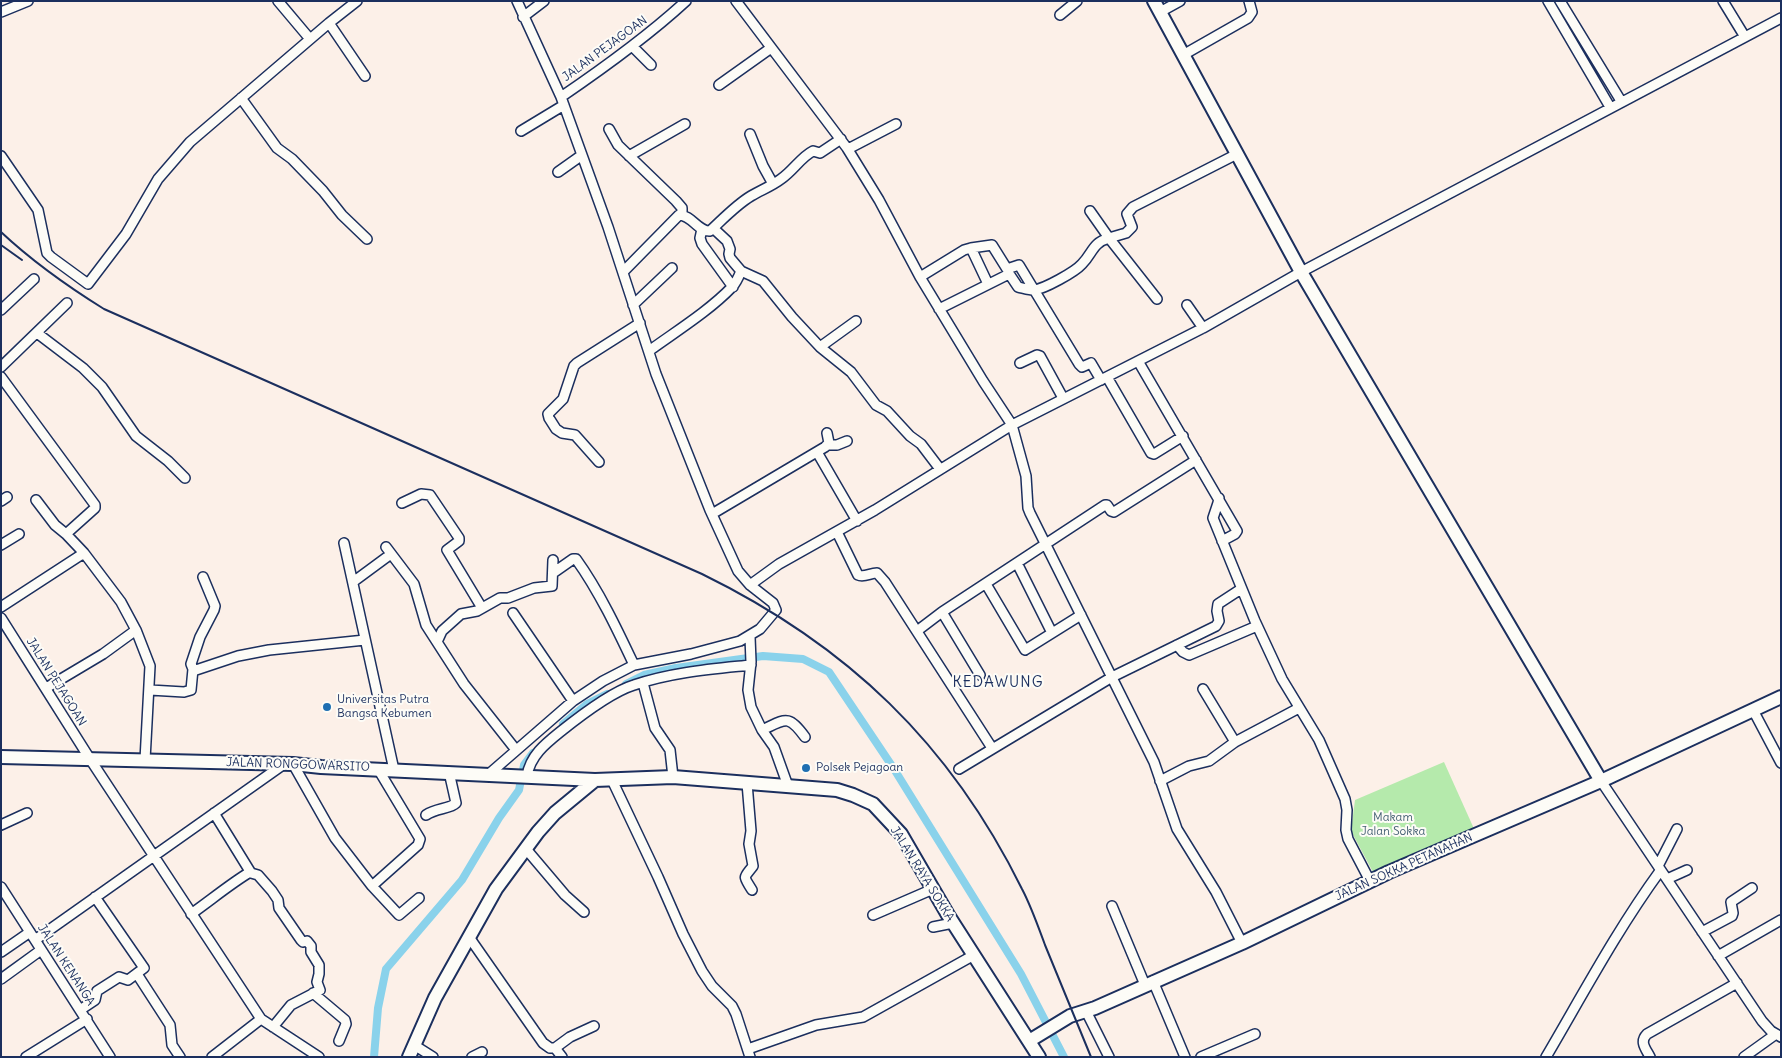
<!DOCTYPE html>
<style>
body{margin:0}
#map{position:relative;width:1782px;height:1058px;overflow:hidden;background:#fcf0e8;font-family:Delius,sans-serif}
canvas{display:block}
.frame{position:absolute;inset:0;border:2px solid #1b2f5e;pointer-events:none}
</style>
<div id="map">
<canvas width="1782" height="1058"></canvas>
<div class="frame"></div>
</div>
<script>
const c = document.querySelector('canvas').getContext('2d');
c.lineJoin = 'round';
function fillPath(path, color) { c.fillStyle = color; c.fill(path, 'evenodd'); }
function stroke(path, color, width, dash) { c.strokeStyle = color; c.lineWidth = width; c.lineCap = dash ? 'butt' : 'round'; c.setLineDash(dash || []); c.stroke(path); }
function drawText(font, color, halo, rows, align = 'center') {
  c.font = font + ' Delius,sans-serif'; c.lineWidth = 4; c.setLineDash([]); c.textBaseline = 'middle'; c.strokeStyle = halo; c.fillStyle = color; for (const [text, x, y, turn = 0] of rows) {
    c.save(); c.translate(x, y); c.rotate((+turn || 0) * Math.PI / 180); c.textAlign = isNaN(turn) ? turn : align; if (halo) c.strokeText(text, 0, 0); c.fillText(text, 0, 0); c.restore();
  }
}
const green = new Path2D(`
 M1444 762 1475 831 1374 874 1351 831 1355 800Z`);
const canal = new Path2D(`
 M626 684 644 675 676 668 763 656 803 659 829 672 894 769 1021 974 1064 1057
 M563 724 587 704 607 694
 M374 1057 378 1008 386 969 462 880 499 818 519 790 524 765 533 753`);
const street = new Path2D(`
 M278 1 310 39
 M736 1 847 148 879 200 920 277 983 381 1012 425 1026 476 1028 508 1030 513 1154 762 1177 829 1216 892 1242 943
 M1548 1 1610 107
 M1560 1 1621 101
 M1723 1 1745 37
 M1 12 28 1
 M1160 12 1180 1
 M1060 15 1077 1
 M523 17 544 1
 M329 23 365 76
 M632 46 651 65
 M1183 55 1248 18 1252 12 1249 1
 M719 85 771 48
 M561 97C605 67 647 37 686 1
 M241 98 277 148 292 159 323 191 342 215 367 239
 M609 129 618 145 676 201 682 208V215
 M521 131 564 105
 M750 134 763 166 773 184
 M848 149 896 124
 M1 156 38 210 47 253 51 257 88 284 126 234 158 179 190 142 329 23 357 1
 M629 156 685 124
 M558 172 582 155
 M1090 211 1109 238 1126 233 1132 227 1127 214 1133 207 1237 154
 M702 229 700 238 702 244 733 287
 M971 248 992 245 1007 269 1019 265 1079 364 1082 367 1091 363 1101 380
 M741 271 763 281 792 317 820 347 856 321
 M623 272 679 215C692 215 698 232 710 231 723 219 736 205 751 196 761 190 772 186 781 179 793 171 801 157 813 151L820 153 841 139
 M920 277 964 250 971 248 988 284
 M633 305 672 268
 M1187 305 1203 328
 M939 309 1007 275H1010L1018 287C1023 288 1029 290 1034 290 1044 289 1075 272 1082 264 1093 253 1092 243 1109 238L1157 299
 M1 310 34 279
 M37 333 83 368 102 387 136 436 168 461 185 478
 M820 347 851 372 876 405 887 411 910 436 921 444 940 469
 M649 351C675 332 709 311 732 287 736 283 739 276 741 271L730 258 729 254 730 249 727 241 713 228
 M1138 361 1237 531 1235 534 1222 541
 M1020 363 1037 355 1040 356 1063 398
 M1 367 67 303
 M1 377 95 505V508L66 534 84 553 121 602 136 630 150 666 145 760
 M1107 377 1151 453 1154 454 1183 436
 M827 445H837L847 441
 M817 452 857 521
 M599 462 575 435 562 433 556 429 549 418 548 414 563 399 574 366 577 363 640 323
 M1219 498 1218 503 1213 518 1255 621 1282 679 1319 740 1345 799 1347 810 1346 830 1348 839 1370 881
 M36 500 55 525 66 534
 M1 501 7 497
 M402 503 421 494 430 495 459 538V541L447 550 482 608
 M712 514 825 447 829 443 827 433
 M837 532 858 575C864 578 870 573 877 573L885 582 992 748
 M344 543 394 770
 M1 545 19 534
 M386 547 414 584 426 625 464 684 516 750
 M1017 563 1052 633
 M553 573 573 559H576C599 591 617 629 634 665
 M203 577 215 606 214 610 200 637 191 664 193 669 196 670 238 656 269 650 365 640
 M353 582 391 554
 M986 584 1025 650 1081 615
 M750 585 779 564 875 510 1012 425 1203 328 1301 272 1781 18
 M1 607 84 553
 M942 612 1105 505H1107L1111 511 1114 512 1196 460
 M513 613 573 701
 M1 618 90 759 261 1019
 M917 631 942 612 980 675
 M750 637 751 662 748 690 751 707 762 730 774 747 788 786
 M437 642 442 631 461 614 477 611 500 598H508L534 588 552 586 553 560
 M1177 645 1183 652 1189 655 1257 626
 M643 683 655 728 670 750 673 777
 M46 688 103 654 136 630
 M1203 689 1235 742
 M150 690 184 692 191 690 193 669
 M1753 710 1781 763
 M762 730C786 719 788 714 805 737
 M293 764 335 838 372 886 418 845 420 839 378 769
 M959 769 1112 677 1216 626 1219 621 1217 611 1218 604 1241 589
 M489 774 573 701 603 681 634 665 691 654 740 641 760 629 776 610 773 603 750 585 738 571 710 510 656 374 608 227 561 97 517 1
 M527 776C530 756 545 744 560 732 580 716 611 692 634 685 672 672 713 669 751 665
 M612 780 658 877 683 934 702 971 712 986 732 1006 736 1014 750 1057
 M1160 781 1189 766 1209 761 1235 742 1299 708
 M1601 781 1762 1021 1771 1031 1781 1037
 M747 783 751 831 749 844 753 866C743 879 743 875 752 890
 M214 813 251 873 258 875 272 891 278 900 279 908 301 940 303 942 307 941 311 946V952L319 965V974L317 982 320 990 291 1005 273 1027
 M426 815C436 808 450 809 456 803L449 772
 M1 825 27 813
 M526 849 565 895 584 912
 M1658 866 1677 829
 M1667 879 1687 870
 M372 886 399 915 419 898
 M1 887 110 1057
 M1112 906 1145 985
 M191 914C211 900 230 884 250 872
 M873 915 933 889
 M933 927 953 923
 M1702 932 1732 916 1733 913 1731 902 1752 888
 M469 937 543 1043 550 1048H555L570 1037 594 1026
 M35 940 284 764
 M1 952 30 932
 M1718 956 1781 920
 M137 974 170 1025 172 1045 180 1057
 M1 979 41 950
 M1153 981 1185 1057
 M313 993 345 1020 346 1024 339 1041
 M80 1010 95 1000 97 991 119 977 128 980 144 968 95 897
 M1086 1011 1109 1057
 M414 1045 433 1057
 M555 1048 562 1057
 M748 1049 816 1025 863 1017 974 955
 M26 1057 87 1019
 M212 1057 261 1019 319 1057
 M472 1057 482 1052
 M1201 1057 1255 1034
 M1546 1057C1583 994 1617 930 1660 871
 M1650 1057C1646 1049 1639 1042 1647 1034L1737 983
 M1744 1057 1776 1034`);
const secondary = new Path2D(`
 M1154 1 1301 272 1601 781
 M1 757 293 764 321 767 595 780 673 777 837 790 853 795 873 804 901 834 948 915 1039 1057
 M1029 1041 1070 1016 1095 1008 1242 943 1389 872 1601 781 1781 697
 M409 1057 435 998 496 889 538 832 555 813 595 780`);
const rail = new Path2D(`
 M1 232C33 262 67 286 104 309L702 574C847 645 950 743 1022 889 1031 906 1038 926 1045 945 1060 982 1076 1020 1091 1057
 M1 245 22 260`);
const markers = [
 [327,707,5,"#1f6fb2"],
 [806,768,5,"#1f6fb2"]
];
const streetNames = [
 ["JALAN PEJAGOAN",605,49,-36],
 ["JALAN PEJAGOAN",56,682,58],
 ["JALAN RONGGOWARSITO",298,765,2],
 ["JALAN SOKKA PETANAHAN",1404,867,-24],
 ["JALAN RAYA SOKKA",922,874,58],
 ["JALAN KENANGA",66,965,57]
];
const poiNames = [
 ["Universitas Putra",337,700],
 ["Bangsa Kebumen",337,714],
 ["Polsek Pejagoan",816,768]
];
const parkNames = [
 ["Makam",1393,818],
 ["Jalan Sokka",1393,832]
];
const quarterNames = [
 ["KEDAWUNG",998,683]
];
fillPath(green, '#b5eaac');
stroke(canal, '#8ad2eb', 8);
stroke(street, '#1b2f5e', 12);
stroke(secondary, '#1b2f5e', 16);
stroke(street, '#fdfcf7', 9);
stroke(secondary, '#fdfcf7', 12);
stroke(rail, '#1b2f5e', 2);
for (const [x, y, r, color] of markers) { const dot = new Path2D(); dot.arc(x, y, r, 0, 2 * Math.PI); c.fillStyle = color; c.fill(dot); stroke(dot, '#fdfcf7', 2); }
drawText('12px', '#1b2f5e', '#fdfcf7', streetNames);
drawText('12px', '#1b2f5e', '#fdfcf7', poiNames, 'left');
drawText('12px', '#425e72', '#fdfcf7', parkNames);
c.letterSpacing = '1px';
drawText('15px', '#1b2f5e', '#fdfcf7', quarterNames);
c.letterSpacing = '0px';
</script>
